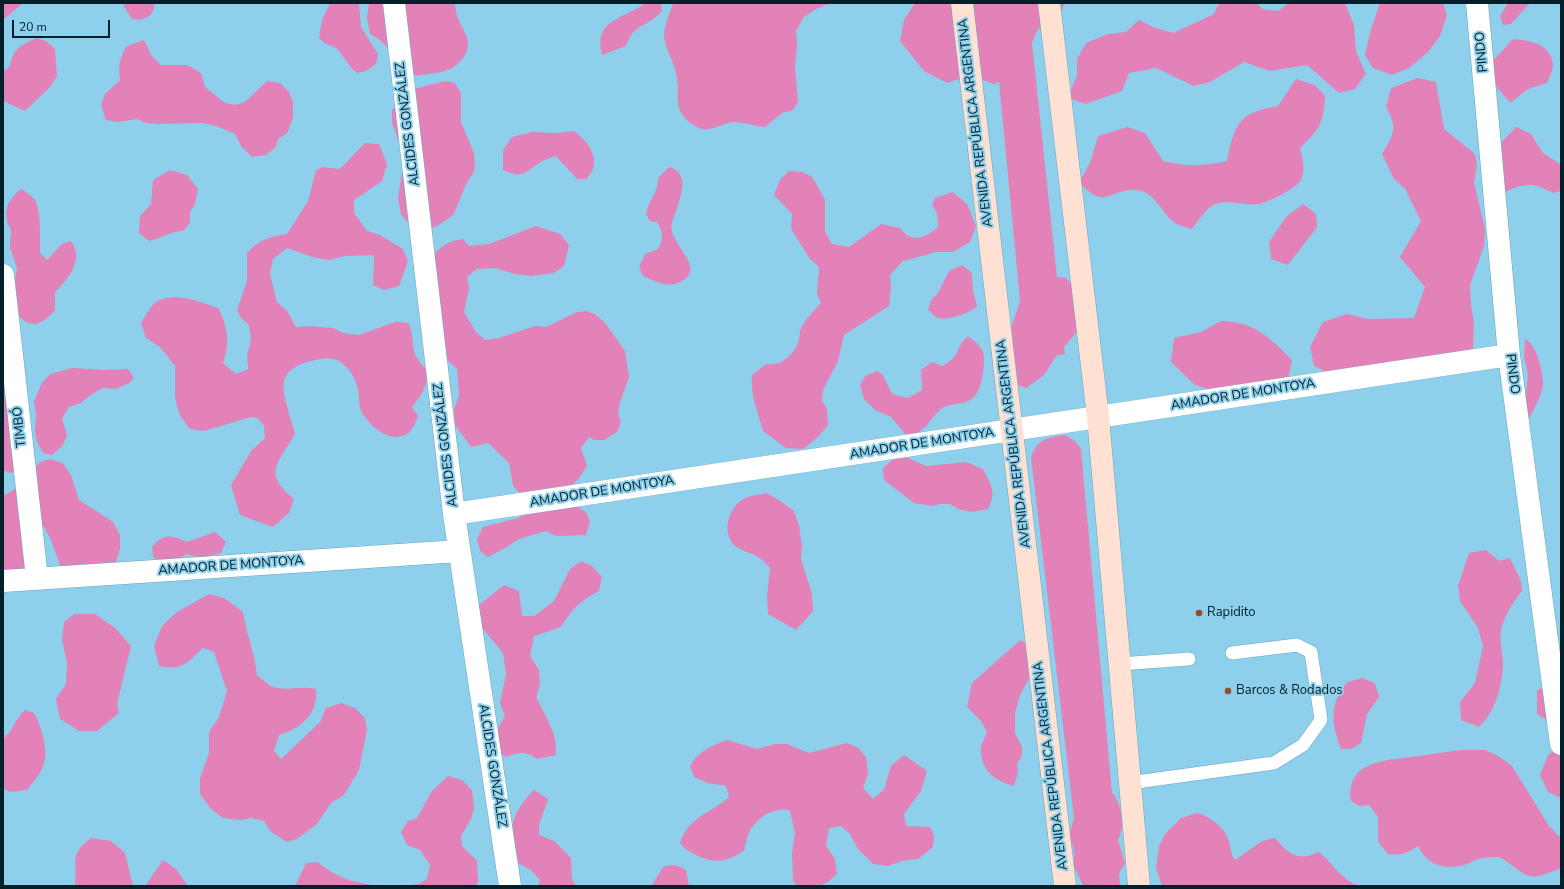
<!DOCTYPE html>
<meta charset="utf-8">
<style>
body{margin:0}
#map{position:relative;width:1564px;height:889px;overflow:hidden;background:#8ed0ec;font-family:"Nunito Sans",sans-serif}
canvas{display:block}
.frame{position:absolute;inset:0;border:4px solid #031f29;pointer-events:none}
.scale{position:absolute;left:12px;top:20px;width:98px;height:18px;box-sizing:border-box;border:2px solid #031f29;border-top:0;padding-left:5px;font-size:12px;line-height:14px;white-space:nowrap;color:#031f29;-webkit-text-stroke:3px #8ed0ec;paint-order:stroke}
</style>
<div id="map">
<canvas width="1564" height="889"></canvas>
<div class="frame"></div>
<div class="scale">20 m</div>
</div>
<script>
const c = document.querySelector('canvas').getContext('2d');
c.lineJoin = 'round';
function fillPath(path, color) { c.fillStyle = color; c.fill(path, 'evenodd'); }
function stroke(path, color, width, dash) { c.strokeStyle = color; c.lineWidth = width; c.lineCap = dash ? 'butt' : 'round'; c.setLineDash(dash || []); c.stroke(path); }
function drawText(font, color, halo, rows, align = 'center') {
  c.font = font + ' "Nunito Sans",sans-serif'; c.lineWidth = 4; c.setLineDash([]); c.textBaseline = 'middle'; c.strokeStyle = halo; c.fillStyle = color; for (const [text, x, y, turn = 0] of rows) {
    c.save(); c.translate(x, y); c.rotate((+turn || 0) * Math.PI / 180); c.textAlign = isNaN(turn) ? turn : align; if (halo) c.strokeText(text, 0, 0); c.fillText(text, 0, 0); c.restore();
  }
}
const green = new Path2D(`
 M3 3H23L3 20Z
 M122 3H155C153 17 146 21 132 19Z
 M330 3H359L361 27 378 54 376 64 366 71 357 73C348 67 342 52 336 48 328 43 328 47 319 38L322 20Z
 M369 3H455C456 21 462 23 467 38 469 42 468 48 466 53 456 74 430 75 409 75 398 60 387 42 370 34L367 18Z
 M645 3H661L662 11C646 29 635 21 626 46L602 55C594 18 622 21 645 3Z
 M673 3H831L816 9 804 17 796 31 797 43 795 67 798 102 793 110 782 113 765 127C755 126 745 123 735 122 723 122 711 133 699 128 667 112 683 94 675 70 672 58 665 48 664 36 664 26 670 13 673 3Z
 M915 3H1065L1058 17 1038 29 1032 43 1057 277 1066 278 1077 291 1082 326 1064 347 1065 354 1057 355 1044 375 1026 388 1012 383 1003 336 1012 325 1020 301 999 82 993 84C979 77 962 77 947 83L924 71 900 41 904 20Z
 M1219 3H1257L1262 9 1278 11 1289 3H1345L1354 25 1356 51 1366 74 1355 89 1339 93 1307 65 1270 71 1244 62 1210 82 1194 86 1156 68 1129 73 1122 91 1086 104 1068 98 1077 75V59L1086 43 1108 34 1126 32 1139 20 1153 27 1173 33 1214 14Z
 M1380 3H1443L1447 15 1440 36 1428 52 1409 68 1392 75 1373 68 1365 55 1371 29Z
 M1508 3H1530L1511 24 1503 25 1500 16Z
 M36 38 46 41 55 49 57 76 50 87 25 111 3 101V72L10 66C13 48 20 46 36 38Z
 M1513 39C1529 40 1552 44 1553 65 1553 70 1549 78 1547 83L1528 89 1510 103 1490 79 1491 63Z
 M144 40 151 55 161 65H187L201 73 205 87 225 103 236 105 245 102 267 81 280 83 289 92 293 102V118L287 133 278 139 276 147 266 155 252 157 241 146 235 134 219 127 203 123 158 124 146 123 137 119 118 122 106 120 101 105 105 94 120 80C118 67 119 57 127 46Z
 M1418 78 1436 82 1444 129 1475 154 1477 165 1474 182 1485 229 1484 246 1470 285 1471 305 1474 323 1473 350 1332 375 1314 366 1310 347 1323 322 1347 314 1368 319 1414 318 1425 287 1400 257 1421 221 1405 189 1394 179 1382 154C1394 134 1398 128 1386 107L1391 88Z
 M1296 79 1315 85 1325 96C1324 123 1319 130 1300 148 1303 159 1306 171 1300 181 1296 189 1266 203 1258 204 1243 206 1229 199 1215 204 1206 208 1198 221 1192 229 1187 227 1179 226 1175 223 1161 213 1155 191 1136 190 1108 188 1106 212 1079 182L1090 163 1098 136 1127 127 1145 133 1163 161C1188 167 1203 166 1227 161 1234 124 1239 112 1278 106Z
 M445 81 455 83 461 93V122L474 153 475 170 466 184 454 214 442 223 427 231 413 227 401 215 398 197 403 166 401 148 392 123V110L413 89Z
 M1516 127 1531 134 1543 153 1561 165V191L1553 193C1532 182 1524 183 1503 193L1491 153Z
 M574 131C589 142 604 162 586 179H577L556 156C551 158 545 159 541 162 525 171 524 180 503 170V150L512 137 532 132 558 133Z
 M365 143 379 144 387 164 382 181 354 200V213L367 231 380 235 403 249 408 261 399 286 384 290 373 285 374 255 345 256 329 260 312 257 287 248 273 259 270 274 277 302 287 311 296 327 309 326 333 328 343 333 359 335 395 322 409 323C417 347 407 350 427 370 429 385 421 396 412 407L418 416C413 429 410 436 396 437 382 437 367 422 361 411 359 406 359 400 359 396 358 384 352 371 343 364 334 356 325 358 315 360 265 370 288 400 295 434 278 463 262 473 294 499L289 513 273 527 240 515 231 485 251 451 265 438 264 426 258 418 251 417 204 431 190 429 180 416 175 398V366L160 347 146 338 141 323C145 317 150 306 156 302 175 291 199 302 218 308 228 325 230 345 223 363L236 374 248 369 247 355 251 340 249 325 241 318 237 310 247 281V253C259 240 270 236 287 234L308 201 316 170 322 167 340 169Z
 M669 167C695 174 676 208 672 223 666 242 708 267 682 281 668 289 657 282 643 276L639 267 645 254 658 249C664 237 663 233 657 222L650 221 646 214C649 199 658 194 658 178Z
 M170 170 187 175 198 189 195 204 190 212V223L183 231C171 231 162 238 149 241L139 233 140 216 151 204 153 180Z
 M789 171 803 172 813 178 825 200V232L832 244 849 247 881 224 900 228C911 244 925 238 938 227L937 213 932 205 935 198 953 192 967 204 976 226 970 242 953 252H937L903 261 890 275 891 288 889 306 844 335 838 361 823 390 822 401 827 409 828 425 817 438 803 449 786 448 763 431C758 412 750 395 752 375L766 364C782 366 794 355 799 340 800 336 799 332 801 328 806 318 814 311 821 303L817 294 819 267 810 259 791 229 792 214 774 195 780 180Z
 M21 189C27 193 33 196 36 202 41 214 40 240 40 253L47 260 62 244 70 241C86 257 68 280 55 292V310C36 332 26 326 10 306L17 269 10 247 11 230 7 222 6 212 8 204 16 193Z
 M1303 204 1316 214 1317 227 1288 265 1271 259 1269 242 1286 217Z
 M536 226 560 234 569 245 564 266 554 273 531 276 515 274 495 268 477 269 467 277 469 289 464 312 476 332 485 340 499 338 535 326 546 327 577 312 587 311 596 315 605 323 625 351 629 377 620 403 618 413 621 422 617 432 604 440H594L589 437 581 448 587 465C571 496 557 493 525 498L513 486 509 463 488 443 471 447 455 425 454 409 459 396 457 369 445 358 439 295 424 270C434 252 442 242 463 239L469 246 489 244Z
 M962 265 972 273 973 291 977 306C971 313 948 321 938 318 935 317 931 312 928 310L931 300 938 293 949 271Z
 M1221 321C1255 322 1269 337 1292 360L1288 378 1230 396 1195 385 1171 362 1174 338 1201 332Z
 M968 336C974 341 980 345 983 352 986 362 982 388 975 396 964 407 950 402 941 409 928 420 927 433 907 436L891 417 875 410 864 399 860 385 865 376 877 371 883 375 892 394 908 398 922 390 921 370 932 362 942 366C961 357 954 348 968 336Z
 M1525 339C1537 345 1543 371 1543 384 1543 394 1534 408 1530 417L1524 415 1528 374 1524 358Z
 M72 368 104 370 128 369 134 378 129 383 116 389 103 388 89 396 81 403 69 407 62 418 67 436 62 446 52 455 43 453 37 442 35 431 36 415 34 402 41 384 50 374Z
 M3 376 16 383 18 400 9 428 10 445 20 466 12 473 3 471Z
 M1065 435 1076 442 1081 449 1112 793 1114 794C1122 810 1126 823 1118 840L1125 863 1119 874 1120 886H1083L1074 866V849L1069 836 1074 818 1031 457C1039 438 1046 438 1065 435Z
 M906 457 926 466 966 462 983 469C991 485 997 492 988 509L972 512 958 509 950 504H940L932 506 914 503 884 480 883 468 892 460Z
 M50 459 63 463 71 475 79 500 113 522 120 535V549L116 562 102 578 72 577 60 565 51 540 44 527 35 530 27 569 3 586V496L20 486 40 462Z
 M766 493 779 500 794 511 799 526 802 545 801 559 812 594 813 611 796 630 768 614 767 596 770 568C767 565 764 561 761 559 754 553 742 552 734 545 721 531 729 506 745 498 751 495 760 495 766 493Z
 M576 506 586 512 590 522 586 535 556 536 546 531 519 539 505 548 488 557 480 551 477 539 483 527 518 518 531 512Z
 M215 532 226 542 221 553 199 558 187 554 177 560 164 563 153 557 152 547C164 533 171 535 187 542Z
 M1486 550 1499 561 1510 558 1521 581 1522 591C1513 603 1504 615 1501 631 1499 642 1503 654 1503 665 1502 687 1495 712 1479 727L1461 720 1460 702 1475 683 1483 646 1478 628 1460 601 1458 586 1469 553Z
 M581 561 592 566 602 577 599 591C579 602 573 608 561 627L534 636 530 656 539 670 540 685 536 697C545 716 558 733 556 755L537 759C525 751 519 752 506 757L495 749V733L505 716 500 703 506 674 503 653 479 624V605L504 585 519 591 522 616H534L554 601 570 569Z
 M209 594 224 598 243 612C246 634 255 653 257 675 261 678 265 682 269 685 283 693 301 685 316 689 319 713 301 729 279 735L274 751 281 759 320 722 326 708 341 703 355 708 365 718 367 730 359 770 344 795 331 803 317 824 297 839 287 842 271 832 264 821 251 818 240 820 223 818 210 808 200 794V778L209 753V732L219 717 227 691 214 652 203 648C187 663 182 671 159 666L154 646 162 626 177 612Z
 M74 614H95L115 628 131 646 117 704 119 713 97 731H79L60 719 56 699 66 684 67 663 62 640 64 622Z
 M1020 640 1032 647 1039 660 1020 695 1015 713V733L1022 747V755L1017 765 1018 772 1014 786C996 781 981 772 981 750 980 745 985 738 987 732L981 721 967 707 972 683Z
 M1362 678 1375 683 1379 697 1367 714 1361 743 1351 749H1341C1331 722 1329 706 1347 682Z
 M1552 681 1554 725 1537 714V691Z
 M25 710 34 713C42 728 50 752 42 769 39 776 32 783 27 790L10 792 3 788V739C14 730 15 718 25 710Z
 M727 740 757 749 775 744H787L809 753 847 743 858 748 866 757 868 773 863 788 873 799 884 789 891 766 904 755 927 771 921 791 904 814 906 826 930 827 934 836 933 847 918 859 902 861 888 866 873 864 858 849 849 833 841 826 829 828 826 846 835 859 837 874C824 888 816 886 798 886L793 881 792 853 795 833 790 811C775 805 755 819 749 833 747 838 745 845 744 851 725 862 718 864 698 856 691 852 685 850 680 843 689 816 710 814 729 797L726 786 708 783 694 777 690 766C697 752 712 745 727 740Z
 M1561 746V798L1548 792 1540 775 1548 755Z
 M1465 750H1485L1498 756 1512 766 1549 826 1561 838V868C1525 884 1529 876 1500 857 1493 857 1485 857 1478 859 1474 860 1471 863 1467 864 1447 871 1427 866 1418 846 1408 853 1400 856 1388 854L1378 842V817L1369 805 1359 806 1351 801C1346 762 1382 761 1410 757 1429 755 1446 751 1465 750Z
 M448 776 462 780 472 790 474 808 471 819 461 836 462 846 477 861 478 881 476 886H402L419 884 427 879 430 865 420 850 407 845 401 832 408 821 417 818 432 791Z
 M534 790 548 799 539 825V835L554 841 571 858 572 880 577 886H538L540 880 531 870 518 863C508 829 509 816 534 790Z
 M1197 813C1208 815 1224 827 1228 839 1231 847 1230 853 1235 860L1262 841 1275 838C1290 855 1297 862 1319 852 1333 864 1341 879 1358 886H1162L1156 868 1159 846 1165 834 1181 818Z
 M91 838 111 841 125 853 133 886H75C78 861 68 855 91 838Z
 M163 860 176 869 188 886H145Z
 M318 862C340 880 351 881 377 886H295L306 863Z
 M676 865 686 870 689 886H651L664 866Z`);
const lane = new Path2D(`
 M1119 664 1189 659
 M1129 783 1274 763 1303 745 1321 720 1311 652 1297 645 1232 653`);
const street = new Path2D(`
 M394 3 454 514 510 886
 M1477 3 1509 355 1561 744
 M3 275 37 578
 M454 514 1509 355
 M3 581 459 551`);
const secondary = new Path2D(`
 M962 3 1065 886
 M1049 3 1098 417 1139 886`);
const markers = [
 [1199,613,4,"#934c26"],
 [1228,691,4,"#934c26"]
];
const streetNames = [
 ["PINDO",1482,52,-95],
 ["AVENIDA REPÚBLICA ARGENTINA",976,123,-97],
 ["ALCIDES GONZÁLEZ",408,124,-97],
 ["PINDO",1512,374,83],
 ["AMADOR DE MONTOYA",1243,395,-9],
 ["TIMBÓ",20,427,-96],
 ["AMADOR DE MONTOYA",922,444,-9],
 ["AVENIDA REPÚBLICA ARGENTINA",1014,444,-97],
 ["ALCIDES GONZÁLEZ",446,445,-97],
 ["AMADOR DE MONTOYA",602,492,-9],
 ["AMADOR DE MONTOYA",231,566,-4],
 ["ALCIDES GONZÁLEZ",492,766,81],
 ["AVENIDA REPÚBLICA ARGENTINA",1051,766,-97]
];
const poiNames = [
 ["Rapidito",1207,613],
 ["Barcos & Rodados",1236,691]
];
fillPath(green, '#e382b8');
stroke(lane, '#64a5c0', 14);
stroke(street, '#64a5c0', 23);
stroke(secondary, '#64a5c0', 23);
stroke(lane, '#fff', 13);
stroke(street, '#fff', 22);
stroke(secondary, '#fee1d2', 22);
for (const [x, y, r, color] of markers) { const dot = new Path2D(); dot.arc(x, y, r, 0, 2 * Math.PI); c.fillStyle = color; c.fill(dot); stroke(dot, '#8ed0ec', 1.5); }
drawText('13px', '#031f29', '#8ed0ec', streetNames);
drawText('13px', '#031f29', '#8ed0ec', poiNames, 'left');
</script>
